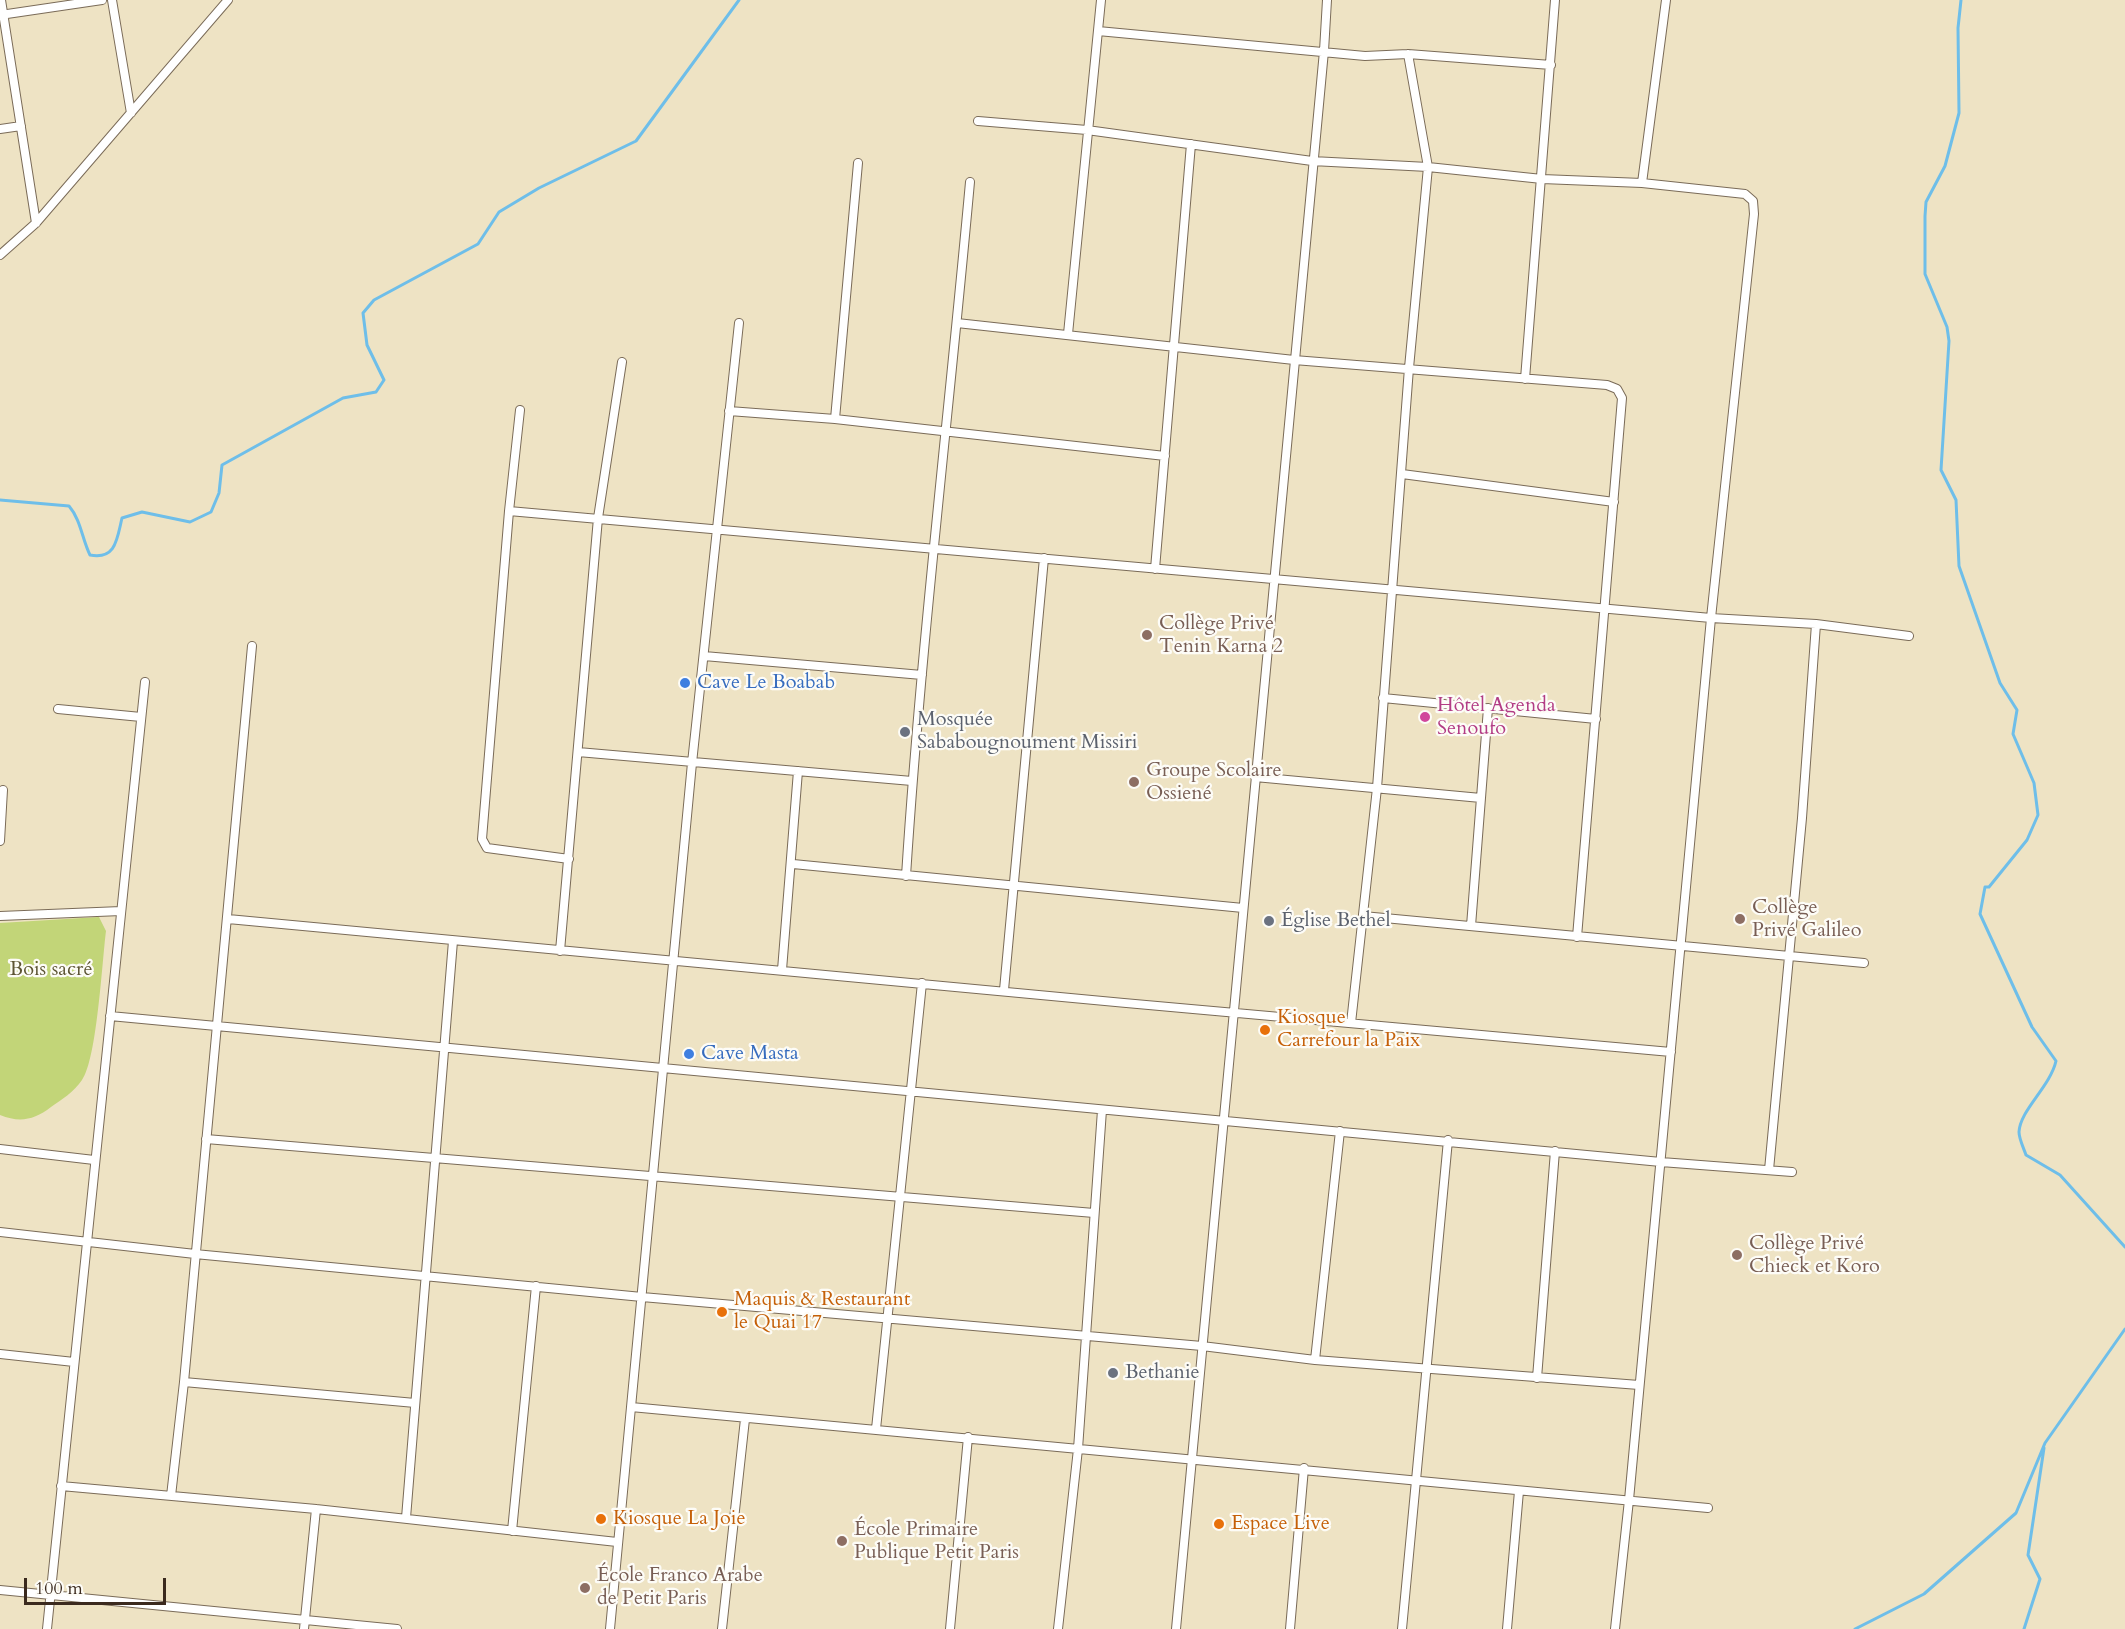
<!DOCTYPE html>
<meta charset="utf-8">
<style>
body{margin:0}
#map{position:relative;width:2125px;height:1629px;overflow:hidden;background:#eee3c4;font-family:Cardo,serif}
canvas{display:block}
.scale{position:absolute;left:24px;top:1578px;width:142px;height:27px;box-sizing:border-box;border:3px solid #3b2a1e;border-top:0;padding-left:8px;font-size:18px;line-height:21px;white-space:nowrap;color:#3b2a1e;-webkit-text-stroke:4px #fdfcf7;paint-order:stroke}
</style>
<div id="map">
<canvas width="2125" height="1629"></canvas>
<div class="scale">100 m</div>
</div>
<script>
const c = document.querySelector('canvas').getContext('2d');
c.lineJoin = 'round';
function fillPath(path, color) { c.fillStyle = color; c.fill(path, 'evenodd'); }
function stroke(path, color, width, dash) { c.strokeStyle = color; c.lineWidth = width; c.lineCap = dash ? 'butt' : 'round'; c.setLineDash(dash || []); c.stroke(path); }
function drawText(font, color, halo, rows, align = 'center') {
  c.font = font + ' Cardo,serif'; c.lineWidth = 4.5; c.setLineDash([]); c.textBaseline = 'middle'; c.strokeStyle = halo; c.fillStyle = color; for (const [text, x, y, turn = 0] of rows) {
    c.save(); c.translate(x, y); c.rotate((+turn || 0) * Math.PI / 180); c.textAlign = isNaN(turn) ? turn : align; if (halo) c.strokeText(text, 0, 0); c.fillText(text, 0, 0); c.restore();
  }
}
const green = new Path2D(`
 M99 917 106 931C102 962 97 1059 82 1080 74 1092 61 1100 51 1107 34 1120 20 1123 0 1115V923Z`);
const stream = new Path2D(`
 M1961 0 1958 28 1959 113 1945 166 1926 202 1925 216V274L1947 327 1949 341 1941 470 1956 500 1959 566 2000 683 2017 710 2013 734 2034 783 2038 815 2027 840 1989 887H1985L1980 914 2032 1027 2056 1061C2050 1087 2020 1110 2019 1132 2019 1139 2024 1149 2026 1155L2060 1175 2125 1247
 M0 500 69 506C81 520 82 539 90 555 116 560 117 539 122 518L142 512 190 522 211 512 219 493 222 465 343 398 376 392 384 380 367 345 363 313 374 300 478 244 499 212 539 188 636 141 739 0
 M1855 1629 1924 1594 2016 1513 2045 1443 2125 1329
 M2024 1629 2040 1579 2028 1555 2044 1448`);
const street = new Path2D(`
 M1 0 36 223
 M112 0 131 113
 M0 15 102 0
 M1098 31 1365 56 1408 54 1551 65
 M978 121 1087 130 1312 161 1428 167 1542 179 1642 183 1745 194 1753 201 1754 214 1711 618 1629 1500 1615 1629
 M0 129 21 126
 M1642 183 1666 0
 M0 255 36 223 228 0
 M957 323 1294 360 1607 385 1617 389 1622 398 1577 937
 M1068 334 1101 0
 M1525 379 1555 0
 M520 410 509 511 482 839 487 848 569 859
 M729 411 835 419 1165 456
 M835 419 858 163
 M1402 474 1614 502
 M509 511 1711 618 1816 624 1909 636
 M1155 569 1191 144
 M704 656 922 675
 M1383 698 1596 719
 M58 709 141 717
 M578 752 912 781
 M1255 777 1481 798
 M0 841 3 790
 M793 864 1243 908
 M906 876C921 644 949 413 970 182
 M0 916 121 911
 M1363 916 1864 963
 M228 919C708 966 1190 1009 1671 1052
 M1471 926 1488 708
 M560 951 598 518 622 362
 M782 970 798 771
 M1004 990 1044 558
 M110 1016 1661 1162 1792 1172
 M1351 1023 1377 788 1409 368 1428 167 1408 54
 M206 1139 1094 1213
 M0 1149 94 1160
 M1769 1170 1802 818 1816 624
 M0 1232 195 1254 642 1297 1202 1346 1315 1360 1639 1385
 M0 1354 74 1362
 M1315 1360 1340 1131
 M1537 1378 1555 1151
 M184 1382 415 1403
 M631 1407 1708 1508
 M876 1429 922 983
 M61 1486 316 1509 617 1542
 M171 1496 184 1382 252 646
 M406 1518 453 941
 M512 1531 536 1286
 M0 1590 397 1629
 M47 1629 145 682
 M304 1629 316 1509
 M610 1629 692 763 739 323
 M722 1629 745 1419
 M950 1629 968 1437
 M1058 1629 1078 1449 1102 1110
 M1176 1629 1324 51 1327 0
 M1290 1629 1304 1468
 M1402 1629 1448 1140
 M1507 1629 1519 1491`);
const markers = [
 [1147,635,6,"#8d6e63"],
 [685,683,6,"#3f7fe0"],
 [1425,717,6,"#d1479c"],
 [905,732,6,"#6b7280"],
 [1134,782,6,"#8d6e63"],
 [1740,919,6,"#8d6e63"],
 [1269,921,6,"#6b7280"],
 [1265,1030,6,"#e8710a"],
 [689,1054,6,"#3f7fe0"],
 [1737,1255,6,"#8d6e63"],
 [722,1312,6,"#e8710a"],
 [1113,1373,6,"#6b7280"],
 [601,1519,6,"#e8710a"],
 [1219,1524,6,"#e8710a"],
 [842,1541,6,"#8d6e63"],
 [585,1588,6,"#8d6e63"]
];
const educationNames = [
 ["Collège Privé",1159,624],
 ["Tenin Karna 2",1159,647],
 ["Groupe Scolaire",1146,771],
 ["Ossiené",1146,794],
 ["Collège",1752,908],
 ["Privé Galileo",1752,931],
 ["Collège Privé",1749,1244],
 ["Chieck et Koro",1749,1267],
 ["École Primaire",854,1530],
 ["Publique Petit Paris",854,1553],
 ["École Franco Arabe",597,1576],
 ["de Petit Paris",597,1599]
];
const shopNames = [
 ["Cave Le Boabab",697,683],
 ["Cave Masta",701,1054]
];
const hotelNames = [
 ["Hôtel Agenda",1437,706],
 ["Senoufo",1437,729]
];
const worshipNames = [
 ["Mosquée",917,720],
 ["Sababougnoument Missiri",917,743],
 ["Église Bethel",1281,921],
 ["Bethanie",1125,1373]
];
const parkNames = [
 ["Bois sacré",51,970]
];
const foodNames = [
 ["Kiosque",1277,1018],
 ["Carrefour la Paix",1277,1041],
 ["Maquis & Restaurant",734,1300],
 ["le Quai 17",734,1323],
 ["Kiosque La Joie",613,1519],
 ["Espace Live",1231,1524]
];
fillPath(green, '#c2d578');
stroke(stream, '#6ebee9', 3);
stroke(street, '#7a6b58', 10);
stroke(street, '#fff', 8);
for (const [x, y, r, color] of markers) { const dot = new Path2D(); dot.arc(x, y, r, 0, 2 * Math.PI); c.fillStyle = color; c.fill(dot); stroke(dot, '#fdfcf7', 2); }
drawText('20px', '#785e54', '#fdfcf7', educationNames, 'left');
drawText('20px', '#366cbe', '#fdfcf7', shopNames, 'left');
drawText('20px', '#b23c85', '#fdfcf7', hotelNames, 'left');
drawText('20px', '#5b616d', '#fdfcf7', worshipNames, 'left');
drawText('20px', '#5d5534', '#fdfcf7', parkNames);
drawText('20px', '#c56008', '#fdfcf7', foodNames, 'left');
</script>
